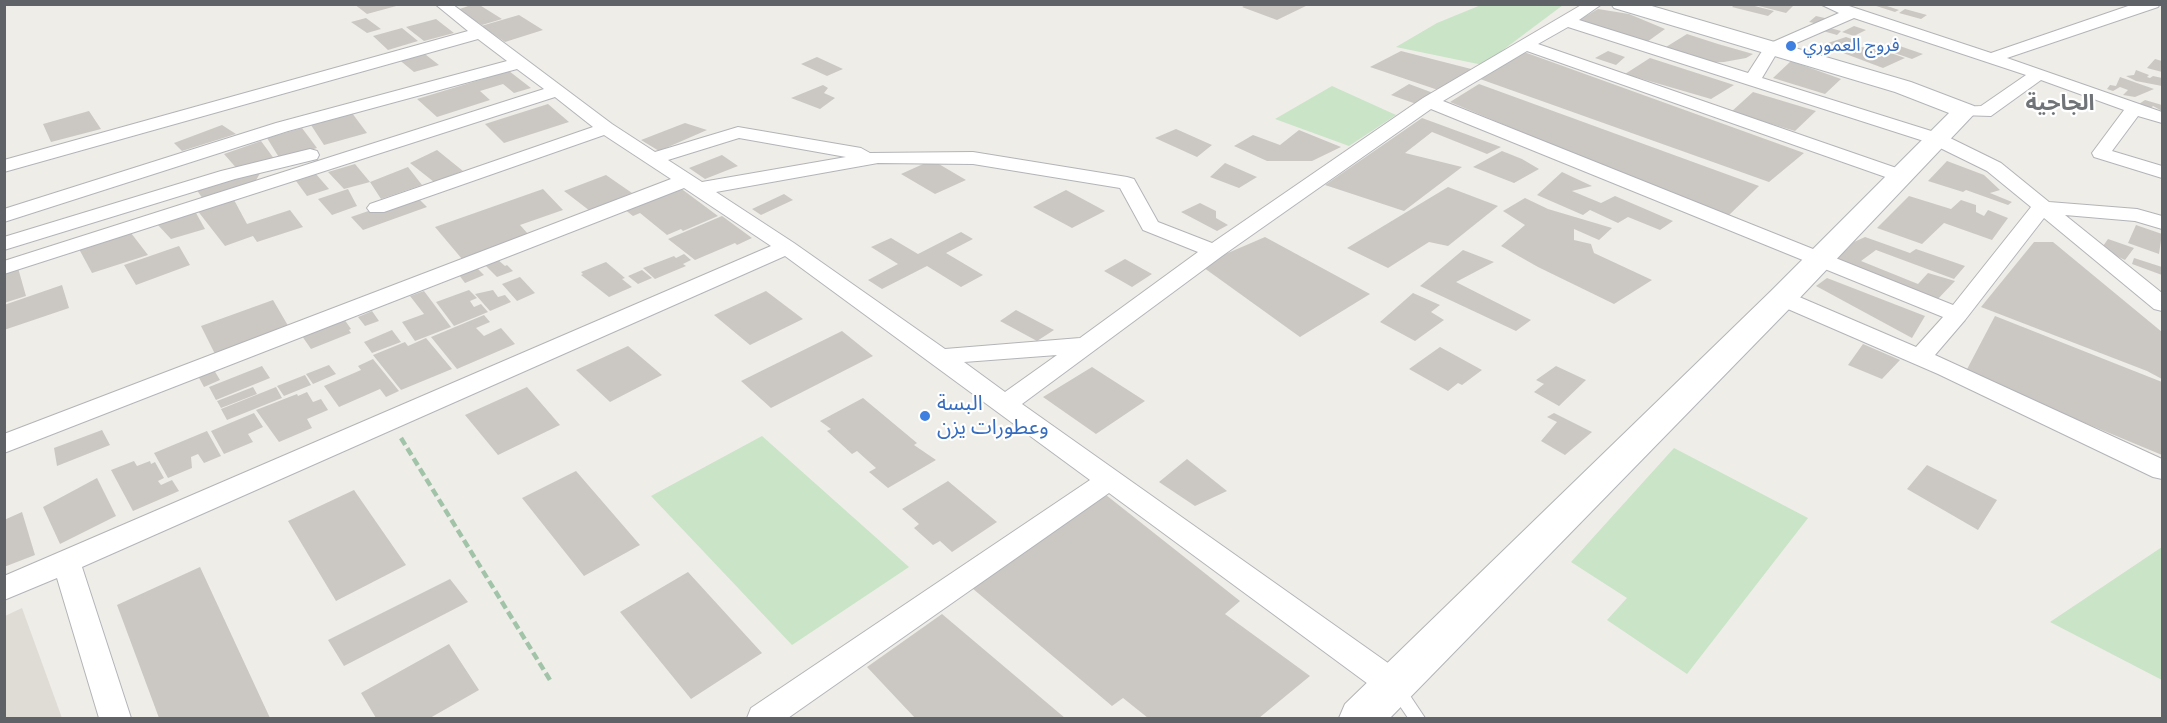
<!DOCTYPE html>
<meta charset="utf-8">
<style>
body{margin:0}
#map{position:relative;width:2167px;height:723px;overflow:hidden;background:#efede8;font-family:"Fira Sans Condensed",sans-serif}
canvas{display:block}
.frame{position:absolute;inset:0;border:6px solid #5f6266;pointer-events:none}
</style>
<div id="map">
<canvas width="2167" height="723"></canvas>
<div class="frame"></div>
</div>
<script>
const c = document.querySelector('canvas').getContext('2d');
c.lineJoin = 'round';
function fillPath(path, color) { c.fillStyle = color; c.fill(path, 'evenodd'); }
function stroke(path, color, width, dash) { c.strokeStyle = color; c.lineWidth = width; c.lineCap = dash ? 'butt' : 'round'; c.setLineDash(dash || []); c.stroke(path); }
function drawText(font, color, halo, rows, align = 'center') {
  c.font = font + ' "Fira Sans Condensed","Noto Sans Arabic",sans-serif'; c.lineWidth = 4.5; c.setLineDash([]); c.textBaseline = 'middle'; c.strokeStyle = halo; c.fillStyle = color; for (const [text, x, y, turn = 0] of rows) {
    c.save(); c.translate(x, y); c.rotate((+turn || 0) * Math.PI / 180); c.textAlign = isNaN(turn) ? turn : align; if (halo) c.strokeText(text, 0, 0); c.fillText(text, 0, 0); c.restore();
  }
}
const education = new Path2D(`
 M22 608 62 718H5V616Z`);
const green = new Path2D(`
 M1481 5H1563L1483 65 1396 47 1437 23Z
 M1332 86 1396 115 1349 146 1275 119Z
 M762 436 909 567 792 645 651 496Z
 M1674 448 1808 518 1687 674 1607 620 1627 598 1571 562Z
 M2162 547V680L2050 622Z`);
const building = new Path2D(`
 M354 4H400V5L367 14Z
 M474 4H478L502 19 482 25 457 10Z
 M1247 4H1310L1277 20 1242 7Z
 M1735 4H1747L1774 11 1768 16 1732 7Z
 M1785 4 1793 6 1786 13 1755 5Z
 M1870 4H1881L1899 10 1895 12Z
 M1598 9 1629 14 1665 29 1647 42 1579 20Z
 M1905 9 1927 15 1921 19 1899 13Z
 M519 15 543 30 505 42 481 26Z
 M1816 16 1829 19 1816 24 1841 31 1837 35 1809 27 1814 23 1809 22Z
 M366 18 381 29 367 33 351 22Z
 M436 19 454 33 424 41 406 27Z
 M1854 26 1866 30 1854 36 1842 32Z
 M402 28 418 41 388 50 373 36Z
 M1687 34 1718 44 1753 54 1746 58 1724 62 1697 63 1666 47Z
 M1846 37 1860 42 1857 46 1866 48 1871 46 1905 58 1883 68 1822 45Z
 M1891 43 1923 54 1912 59 1880 48Z
 M421 51 439 65 414 72 397 58Z
 M1401 51 1475 70 1441 91 1370 67Z
 M1608 51 1625 57 1616 65 1595 58Z
 M1524 52 1804 153 1769 182 1480 79Z
 M817 57 843 69 827 76 801 64Z
 M1650 58 1734 85 1711 99 1625 74Z
 M2155 59 2162 61V72L2147 68Z
 M1791 61 1841 79 1825 94 1773 78Z
 M2136 70 2149 75 2147 77 2150 78 2153 76 2162 78V86L2136 81 2126 76 2134 75Z
 M509 71 531 88 514 93 503 84 480 91 490 100 437 117 417 99Z
 M2120 77 2154 89 2135 97 2123 95 2128 90 2120 87 2113 91 2107 89 2110 85 2116 86Z
 M1409 84 1436 94 1419 105 1391 95Z
 M1479 84 1759 186 1726 218 1450 102Z
 M823 85 828 88 824 93 835 98 820 109 791 98Z
 M1753 92 1816 111 1795 131 1731 112Z
 M2145 100 2162 105V111L2153 106 2151 108 2139 104Z
 M548 104 569 122 504 143 485 124Z
 M89 111 101 129 51 142 43 124Z
 M352 113 367 133 324 145 311 125Z
 M1422 118 1501 147 1487 154 1432 132 1405 153 1462 167 1404 211 1325 185Z
 M685 123 707 130 659 151 641 140Z
 M222 125 236 134 182 151 174 143Z
 M302 128 317 148 280 159 267 138Z
 M1176 129 1212 145 1197 157 1155 138Z
 M1299 130 1341 147 1312 161H1267L1234 146 1253 135 1280 145Z
 M261 141 275 160 239 171 224 154Z
 M437 150 463 171 434 182 410 163Z
 M1502 151 1522 159 1539 169 1514 183 1473 167Z
 M722 155 738 166 705 179 689 168Z
 M932 160 966 180 935 194 901 174Z
 M1947 161 1984 175 2000 190 1990 193 2012 202 2008 205 1966 190 1963 192 1928 181Z
 M1225 163 1257 177 1239 188 1210 177Z
 M355 164 370 182 344 189 328 172Z
 M408 167 422 185 381 199 370 182Z
 M263 168 255 182 203 199 196 189Z
 M1562 172 1592 186 1572 191 1601 203 1615 196 1673 221 1660 230 1628 217 1618 223 1590 210 1583 215 1537 195Z
 M316 174 329 189 307 196 296 181Z
 M606 175 632 193 590 211 564 191Z
 M679 187 718 216 683 231 681 229 667 235 640 213 633 216 624 209Z
 M1448 187 1498 206 1448 246 1429 242 1388 268 1347 248Z
 M348 189 357 206 332 215 318 199Z
 M543 189 563 210 520 225 529 235 462 259 435 227Z
 M1066 190 1105 211 1072 228 1033 207Z
 M784 194 793 200 761 215 752 209Z
 M415 195 427 207 363 230 351 217Z
 M1909 196 1951 209 1961 200 1976 205V212L1984 216 1988 210 2008 218 1992 240 1944 223 1922 244 1877 228Z
 M233 198 247 224 290 210 303 227 257 242 253 236 225 246 197 210Z
 M1525 198 1548 209 1612 228 1599 240 1574 229V240L1591 244 1594 253 1652 280 1614 304 1538 267 1501 246 1525 225 1503 211Z
 M1200 203 1216 211V218L1228 225 1217 231 1181 212Z
 M196 213 205 229 171 239 157 224Z
 M722 216 752 238 737 245 735 243 695 260 668 239Z
 M2136 225 2162 234 2159 254 2128 243Z
 M961 232 973 239 946 253 983 275 961 287 927 266 882 289 868 280 898 264 871 247 891 238 918 254Z
 M131 233 148 255 92 273 79 249Z
 M1265 237 1370 294 1300 337 1200 265Z
 M1865 237 1910 253 1916 249 1965 266 1954 279 1876 250 1861 261 1918 284 1928 273 1955 281 1936 301 1834 262 1854 242Z
 M2108 239 2134 248 2125 260 2101 249Z
 M2034 242H2053L2162 332V379L2147 371 1981 307Z
 M179 246 190 265 136 285 124 265Z
 M1463 250 1494 262 1456 282 1531 320 1516 331 1420 286Z
 M684 254 691 260 683 264 686 266 655 279 643 268 674 256 676 258Z
 M2134 258 2162 267V275L2132 264Z
 M497 259 505 266 507 265 513 271 497 277 484 264Z
 M1125 259 1152 274 1132 287 1104 271Z
 M606 262 625 278 622 279 632 287 609 297 581 275 583 274 581 272Z
 M18 268 26 296 4 303V272Z
 M477 268 484 275 465 283 459 275Z
 M642 270 652 278 638 284 628 276Z
 M520 277 535 293 517 301 502 284Z
 M1827 278 1925 316 1912 338 1816 286Z
 M62 285 69 308 4 330V305Z
 M469 290 477 298 470 301 474 307 481 304 488 312 454 326 436 302Z
 M493 290 498 297 505 295 511 302 490 311 475 294Z
 M424 291 451 327 415 341 402 322 424 314 410 296Z
 M766 291 803 319 750 345 714 315Z
 M1413 293 1440 305 1431 312 1444 320 1415 341 1380 322Z
 M273 300 290 329 216 356 201 326Z
 M1016 310 1054 330 1037 341 1000 321Z
 M372 311 379 321 365 326 358 317Z
 M484 315 490 322 476 328 484 336 501 328 515 344 457 369 431 337Z
 M1995 316 2162 382V455L1965 373Z
 M344 319 351 329 349 330 351 333 311 349 302 336Z
 M392 330 401 342 372 353 364 342Z
 M842 331 873 356 771 408 741 381Z
 M426 338 452 369 401 390 373 355 405 342 408 346Z
 M1863 344 1900 360 1882 379 1848 365Z
 M628 346 662 375 610 402 576 370Z
 M1440 347 1482 370 1462 385 1458 383 1448 391 1409 369Z
 M373 359 399 391 386 397 380 389 339 407 324 386 361 370 358 366Z
 M329 365 336 374 313 384 306 374Z
 M262 366 270 378 216 400 209 387Z
 M1556 366 1586 380 1559 406 1534 392 1544 384 1536 380Z
 M1092 367 1145 401 1096 434 1043 397Z
 M214 370 220 380 204 387 198 376Z
 M305 375 311 385 284 396 277 386Z
 M253 387 257 394 221 408 217 401Z
 M276 387 282 398 227 420 221 409Z
 M527 387 560 425 498 455 465 415Z
 M307 392 313 402 321 399 328 410 307 419 312 428 279 442 256 410 297 394 298 396Z
 M863 398 917 443 914 445 936 460 888 488 869 472 876 468 857 451 852 454 827 431 831 429 820 421Z
 M254 413 263 427 248 434 253 442 224 454 211 431Z
 M1554 413 1592 432 1565 455 1541 441 1557 422 1547 417Z
 M102 430 110 445 57 466 54 448Z
 M207 431 221 456 204 463 198 454 191 457 192 468 168 478 154 453Z
 M1187 459 1227 491 1195 506 1159 482Z
 M134 461 137 466 150 461 151 464 155 462 164 478 158 481 161 485 172 480 179 491 133 511 111 470Z
 M1927 465 1997 500 1978 530 1907 489Z
 M576 471 640 545 584 576 522 498Z
 M97 478 116 516 60 544 43 507Z
 M948 481 997 522 952 552 940 541 933 545 914 528 919 524 902 509Z
 M354 490 406 565 336 601 288 521Z
 M1106 495 1240 601 1225 614 1310 676 1259 718H1148L1123 698 1112 706 972 588Z
 M22 512 35 555 4 567V520Z
 M200 567 270 718H159L117 605Z
 M688 572 762 653 691 699 620 612Z
 M450 579 468 602 344 666 328 640Z
 M942 614 1065 718H915L867 667Z
 M449 644 479 690 430 718H376L361 693Z`);
const path = new Path2D(`
 M401 438 550 680`);
const lane = new Path2D(`
 M1397 683 1403 685 1425 718H1408L1389 690 1391 685Z`);
const street = new Path2D(`
 M435 4H452L612 124 655 152 738 127 861 148 870 153 973 152 1127 177 1134 179 1158 222 1212 243 1423 98 1583 4H1602L1579 20 1748 73 1766 45 1839 13 1820 4H1843L1991 53 2131 5 2160 4 2158 7 2007 58 2162 112V123L2138 116 2112 151 2162 166V178L2094 157 2092 153 2124 110 2041 80 1991 116 1959 115 1956 111 1959 107 1981 106 2026 75 1854 18 1778 51 1762 78 1944 135 2001 163 2049 202 2137 209 2162 216V229L2135 221 2065 215 2162 293V311L2154 309 2044 218 1965 320 1935 355 2162 459V479L2153 477 1938 374 1774 303 1771 298 1774 293 1782 291 1790 293 1916 347 1943 317 1431 109 1222 256 1022 404 1405 675 1410 685 1405 695 1394 699 1383 695 1109 493 788 718H747L751 708 1090 480 785 256 82 567 131 718H99L57 578 4 600V576L771 246 684 188 4 453V434L671 179 604 135 384 212H370L367 208 370 204 593 127 555 97 4 274V261L544 89 517 69 288 131 4 222V209L276 123 507 61 478 39 4 172V160L468 31ZM1568 27 1930 143 1987 171 2031 207 1953 305 1443 101 1527 51 1894 180H1908L1911 176 1908 172 1538 44ZM739 138 846 157 702 182 668 160ZM878 163 973 164 1120 188 1143 230 1198 252 1080 338 945 349 794 243 716 192ZM1057 355 1005 392 964 362Z
 M310 149 317 151 319 155 317 159 235 179 4 250V237L221 171Z`);
const secondary = new Path2D(`
 M1611 4H1645L1911 82 1974 106 1977 111 1793 305 1390 718H1339L1345 704 1771 291 1949 113 1895 92 1614 8Z`);
const markers = [
 [1791,46,6,"#3f7fe0"],
 [925,416,6,"#3f7fe0"]
];
const farShopnames = [
 ["فروج العموري",1803,46]
];
const shopNames = [
 ["البسة",937,404],
 ["وعطورات يزن",937,428]
];
const farDistrictnames = [
 ["الجاجية",2060,104]
];
fillPath(education, '#dfdcd6');
fillPath(green, '#c9e4c7');
fillPath(building, '#cbc8c4');
stroke(lane, '#b3b4b8', 2);
stroke(street, '#b3b4b8', 2);
stroke(secondary, '#b2b5b8', 2);
stroke(path, '#a1c4a9', 4.5, [8, 4]);
fillPath(lane, '#fff');
fillPath(street, '#fff');
fillPath(secondary, '#fff');
for (const [x, y, r, color] of markers) { const dot = new Path2D(); dot.arc(x, y, r, 0, 2 * Math.PI); c.fillStyle = color; c.fill(dot); stroke(dot, '#fff', 2); }
drawText('18px', '#366cbe', '#fff', farShopnames, 'left');
drawText('21px', '#366cbe', '#fff', shopNames, 'left');
drawText('bold 22px', '#707478', '#fff', farDistrictnames);
</script>
